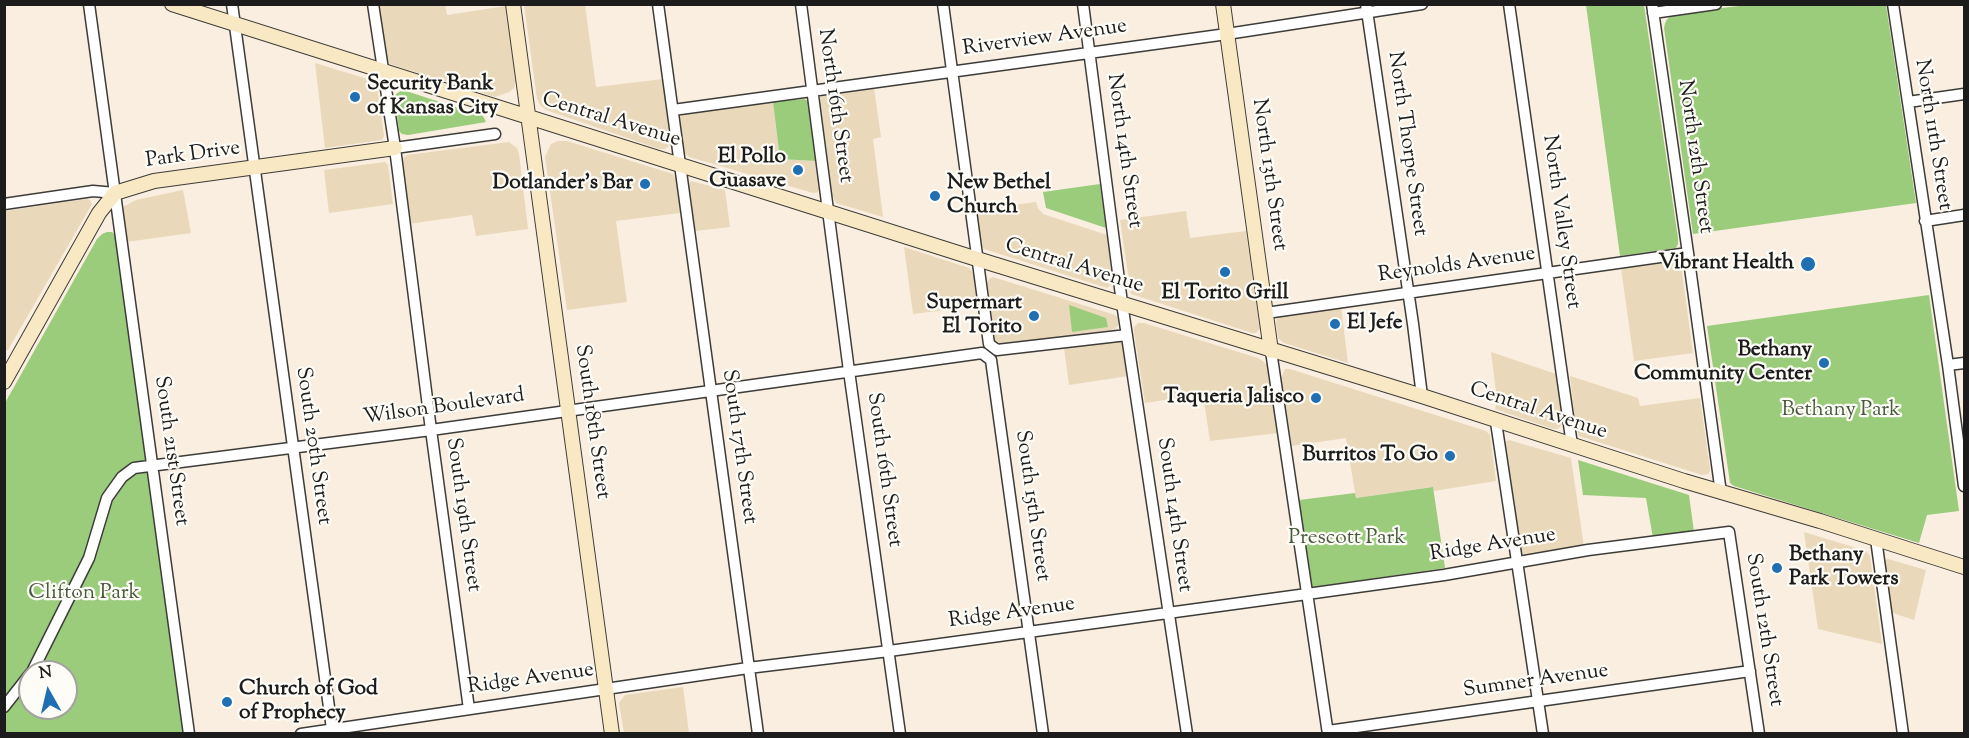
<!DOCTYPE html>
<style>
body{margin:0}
#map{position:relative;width:1969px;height:738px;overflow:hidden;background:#f9eedf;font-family:"Sorts Mill Goudy",serif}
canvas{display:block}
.frame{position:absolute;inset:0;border:6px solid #1c1c1c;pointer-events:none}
.north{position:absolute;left:18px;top:660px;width:60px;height:60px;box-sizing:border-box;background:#fdfcf7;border:2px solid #a3a29f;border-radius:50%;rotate:352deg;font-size:16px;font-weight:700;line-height:24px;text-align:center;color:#1c1c1c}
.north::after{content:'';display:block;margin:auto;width:21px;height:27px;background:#1f6fb2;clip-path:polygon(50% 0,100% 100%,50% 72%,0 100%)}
</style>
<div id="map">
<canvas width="1969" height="738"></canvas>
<div class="frame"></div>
<div class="north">N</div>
</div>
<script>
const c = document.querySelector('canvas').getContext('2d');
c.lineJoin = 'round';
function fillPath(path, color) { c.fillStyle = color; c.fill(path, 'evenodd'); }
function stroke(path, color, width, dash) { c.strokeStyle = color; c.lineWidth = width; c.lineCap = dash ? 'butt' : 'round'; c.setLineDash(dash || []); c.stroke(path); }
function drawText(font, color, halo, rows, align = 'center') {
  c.font = font + ' "Sorts Mill Goudy",serif'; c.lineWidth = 4.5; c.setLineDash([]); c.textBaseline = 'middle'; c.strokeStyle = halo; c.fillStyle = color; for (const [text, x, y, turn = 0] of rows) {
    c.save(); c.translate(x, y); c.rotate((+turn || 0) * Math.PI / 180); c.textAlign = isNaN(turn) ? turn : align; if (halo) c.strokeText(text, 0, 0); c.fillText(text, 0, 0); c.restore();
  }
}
const built = new Path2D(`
 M379 5H445L447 15 506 6 516 81 514 88 509 92 495 97 390 64 385 53Z
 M524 5H585L596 87 663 79 670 145 665 149H659L546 110 540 105 537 99Z
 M315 63 374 81 377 87 384 136 382 140 325 148Z
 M874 88 881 137 873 139 883 217 836 203 832 195 819 100 821 96Z
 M773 102 780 159 816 161 821 187 818 192 813 193 689 157 685 153 683 149 679 118 682 115Z
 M558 141H567L673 174 676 180 680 213 616 221 627 302 567 310 545 157 551 144Z
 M509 142 517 148 519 154 528 229 476 236 472 215 408 224 400 162 403 158 407 155Z
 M385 162 388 165 393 204 329 213 324 170Z
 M691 181 725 190 730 227 695 231 689 184Z
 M183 190 191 233 126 242 121 208 136 200Z
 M86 199 90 200 92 204 8 350 5 351V211Z
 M1036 202 1038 208 1043 214 1107 235 1112 279 1111 285 1107 288 984 249 981 245 977 210Z
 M1186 211 1190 238 1246 231 1260 329 1256 333H1252L1131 294 1120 220Z
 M904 247 969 268 974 274 978 306 913 314Z
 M1674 261 1681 265 1693 353 1634 361 1621 268Z
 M993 277 1115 315 1118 318V325L1115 329 1107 331 1000 344 995 340 987 283 989 279Z
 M1341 307 1348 363 1284 343 1278 338 1276 323 1277 318 1281 316Z
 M1138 323H1144L1258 358 1264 362 1268 366 1278 433 1210 441 1203 394 1145 403 1134 332V327Z
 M1123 340 1128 376 1069 385 1064 348Z
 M1491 352 1556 374 1563 421 1560 427 1557 429H1553L1495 409 1497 400Z
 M1285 369H1290L1486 431 1490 435 1496 481 1434 491 1432 487 1356 498 1346 438 1292 446 1281 379Z
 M1570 376 1638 398 1640 406 1700 398 1710 470 1708 474 1702 475 1579 436 1576 428Z
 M1509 440 1571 458 1584 547 1524 555 1521 552 1504 447 1505 442Z
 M1804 532 1866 551 1870 556 1882 644 1818 629Z
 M1888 559 1926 570 1914 620 1890 612 1883 565 1885 560Z
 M683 687 689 733H624L619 703 625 695Z`);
const green = new Path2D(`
 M1586 5H1644L1678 238V244L1676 248 1620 256Z
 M1748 5H1886L1916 203 1693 234 1664 28C1666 18 1669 16 1678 13Z
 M401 91H406L483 116 486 122 408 135 402 134 399 131 395 98 396 94Z
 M804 99 808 101 816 161 780 159 773 102Z
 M1100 184 1106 228 1046 208 1043 192Z
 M107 232H112L115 235 183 733 5 734V403L97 239 102 234ZM30 672H66V708H30Z
 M1929 295 1959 511 1927 515 1919 543 1734 486 1730 483 1707 326Z
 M1069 305 1106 318 1108 327 1072 332Z
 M1578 460 1689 495 1694 532 1653 538 1646 498 1583 495Z
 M1433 487 1445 568 1315 587 1311 586 1299 500 1355 493 1356 498Z`);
const street = new Path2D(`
 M89 4 189 734
 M232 4 332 729
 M373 4 395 148 431 430 469 709
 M658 4 758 734
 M801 4 849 371 900 734
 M943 4 989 344 997 350 1127 335
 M1083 4 1122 303 1187 734
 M1366 4 1413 324 1422 396
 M1509 4 1572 445
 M1652 4 1688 253 1721 493
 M1893 4 1948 365 1964 486
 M1653 13 1716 4
 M1908 102 1964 94
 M673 110 1227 34 1422 4
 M395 148 495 134
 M4 204 93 191 115 193
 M1925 221 1964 215
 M1266 313 1688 253
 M1271 351 1328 734
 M1948 365 1964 363
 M1496 422 1543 734
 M1876 539 1903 734
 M32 672 89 558 107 498 122 477 134 468 431 430 982 353 991 360 1043 734
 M4 707 30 674
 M1328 731 1750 671
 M301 734 748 668 889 651 1307 594 1444 575 1588 550 1729 532 1759 734`);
const secondary = new Path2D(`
 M172 4 977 259 1422 396 1684 481 1820 521 1964 567
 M513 4 612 734
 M1223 4 1271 351
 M4 382 99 213 115 193 154 181 395 148`);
const markers = [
 [355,97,6,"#1f6fb2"],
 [798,170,6,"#1f6fb2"],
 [645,184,6,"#1f6fb2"],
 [935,196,6,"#1f6fb2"],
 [1808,264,8,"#1f6fb2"],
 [1225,272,6,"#1f6fb2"],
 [1034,316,6,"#1f6fb2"],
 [1335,324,6,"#1f6fb2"],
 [1824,363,6,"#1f6fb2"],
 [1316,398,6,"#1f6fb2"],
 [1450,456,6,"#1f6fb2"],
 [1777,568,6,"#1f6fb2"],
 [227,702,6,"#1f6fb2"]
];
const streetNames = [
 ["Riverview Avenue",1045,39,-8],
 ["North 16th Street",834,106,82],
 ["Central Avenue",611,121,17],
 ["North 11th Street",1932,135,81],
 ["North Thorpe Street",1406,144,82],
 ["North 14th Street",1123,151,82],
 ["Park Drive",193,156,-8],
 ["North 12th Street",1694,157,82],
 ["North 13th Street",1268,175,82],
 ["North Valley Street",1560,222,82],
 ["Reynolds Avenue",1457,266,-8],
 ["Central Avenue",1074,267,17],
 ["Wilson Boulevard",444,408,-8],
 ["Central Avenue",1538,412,18],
 ["South 18th Street",591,422,82],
 ["South 20th Street",312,446,82],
 ["South 17th Street",738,447,82],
 ["South 21st Street",170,451,82],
 ["South 16th Street",883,470,82],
 ["South 15th Street",1031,506,82],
 ["South 19th Street",462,515,82],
 ["South 14th Street",1173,515,82],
 ["Ridge Avenue",1493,546,-9],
 ["Ridge Avenue",1012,614,-8],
 ["South 12th Street",1763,630,81],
 ["Ridge Avenue",531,680,-8],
 ["Sumner Avenue",1536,682,-8]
];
const poiNames = [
 ["Security Bank",367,85,"left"],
 ["of Kansas City",367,109,"left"],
 ["El Pollo",786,158],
 ["Guasave",786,182],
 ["Dotlander's Bar",633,184],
 ["New Bethel",947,184,"left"],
 ["Church",947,208,"left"],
 ["Vibrant Health",1794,264],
 ["El Torito Grill",1225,294,"center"],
 ["Supermart",1022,304],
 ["El Torito",1022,328],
 ["El Jefe",1347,324,"left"],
 ["Bethany",1812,351],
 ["Community Center",1812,375],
 ["Taqueria Jalisco",1304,398],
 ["Burritos To Go",1438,456],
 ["Bethany",1789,556,"left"],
 ["Park Towers",1789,580,"left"],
 ["Church of God",239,690,"left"],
 ["of Prophecy",239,714,"left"]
];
const parkNames = [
 ["Bethany Park",1841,411],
 ["Prescott Park",1347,539],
 ["Clifton Park",84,594]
];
fillPath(built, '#e9d9ba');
fillPath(green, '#9acc7b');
stroke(street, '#3d3c39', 13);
stroke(secondary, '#3d3c39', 16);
stroke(street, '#fff', 10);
stroke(secondary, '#f8e8c3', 14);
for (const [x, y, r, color] of markers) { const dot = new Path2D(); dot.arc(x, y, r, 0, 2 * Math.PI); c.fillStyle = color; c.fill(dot); stroke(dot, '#fdfcf7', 2); }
drawText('21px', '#1c1c1c', '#fdfcf7', streetNames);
drawText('bold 21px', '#1c1c1c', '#fdfcf7', poiNames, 'right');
drawText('21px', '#485a3d', '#fdfcf7', parkNames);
</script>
